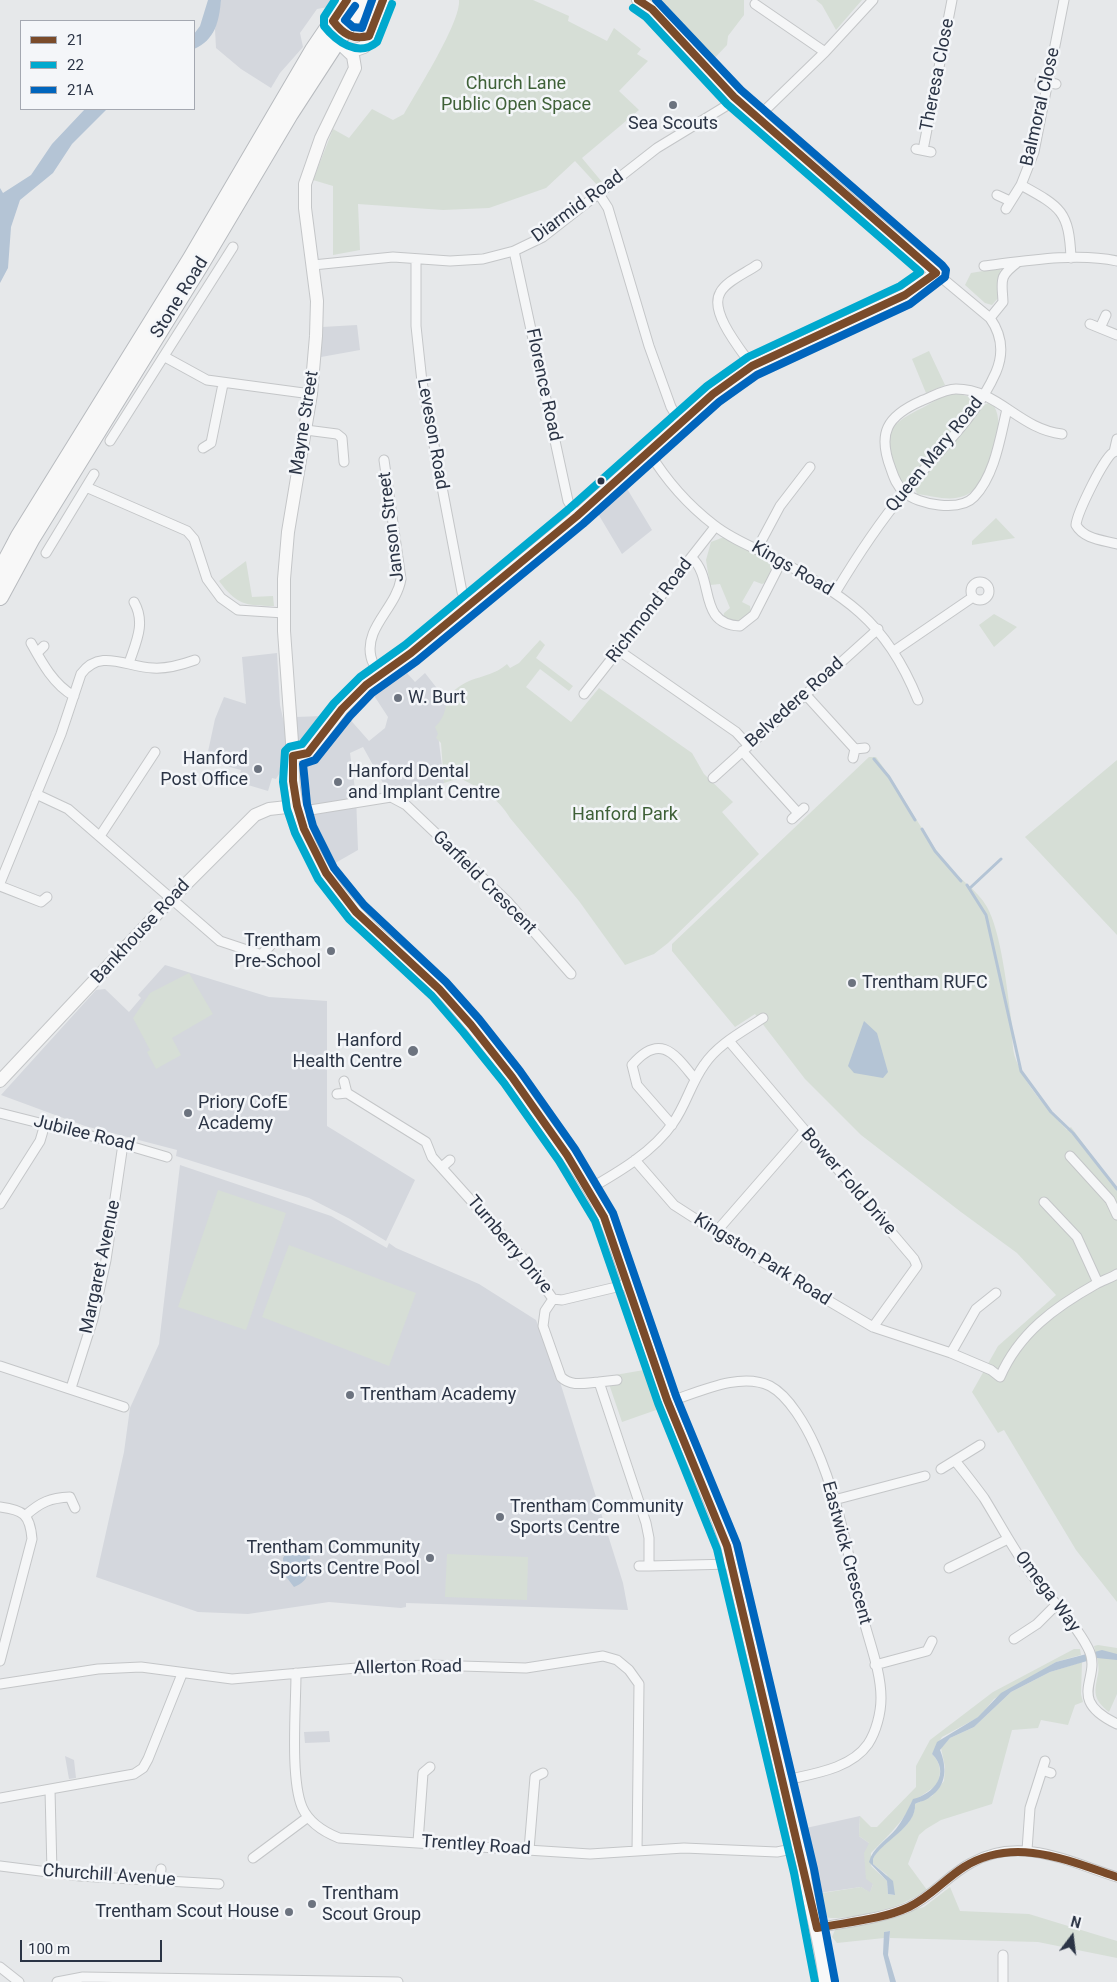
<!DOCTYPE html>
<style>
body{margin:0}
#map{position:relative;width:1117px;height:1982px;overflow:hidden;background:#e6e8ea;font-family:Roboto,sans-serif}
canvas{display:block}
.legend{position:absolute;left:20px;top:20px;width:175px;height:90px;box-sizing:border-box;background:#f4f6f9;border:1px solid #a4a8b1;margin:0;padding:6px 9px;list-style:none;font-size:15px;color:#2b3445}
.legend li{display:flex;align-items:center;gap:10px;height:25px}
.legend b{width:25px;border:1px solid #a4a8b1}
.north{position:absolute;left:1047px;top:1912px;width:50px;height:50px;-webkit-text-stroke:4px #f4f6f9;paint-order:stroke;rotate:15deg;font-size:14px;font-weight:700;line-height:20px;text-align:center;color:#2b3445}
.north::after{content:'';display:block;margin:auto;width:18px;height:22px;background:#2b3445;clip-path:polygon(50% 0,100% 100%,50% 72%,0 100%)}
.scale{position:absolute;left:20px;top:1940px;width:142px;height:22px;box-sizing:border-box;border:2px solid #2b3445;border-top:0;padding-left:6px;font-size:15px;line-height:18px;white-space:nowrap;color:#2b3445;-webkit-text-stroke:4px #f4f6f9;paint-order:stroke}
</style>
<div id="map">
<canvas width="1117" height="1982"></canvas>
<ul class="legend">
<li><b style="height:6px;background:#7a4b2a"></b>21</li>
<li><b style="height:6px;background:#00a9ce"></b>22</li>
<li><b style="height:6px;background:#0065bd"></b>21A</li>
</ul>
<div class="north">N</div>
<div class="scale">100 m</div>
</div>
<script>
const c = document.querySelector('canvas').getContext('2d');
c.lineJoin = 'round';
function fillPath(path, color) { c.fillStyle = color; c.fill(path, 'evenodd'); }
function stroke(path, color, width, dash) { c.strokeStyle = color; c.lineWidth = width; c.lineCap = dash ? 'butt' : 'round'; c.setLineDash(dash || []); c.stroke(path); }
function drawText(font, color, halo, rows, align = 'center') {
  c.font = font + ' Roboto,sans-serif'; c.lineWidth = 5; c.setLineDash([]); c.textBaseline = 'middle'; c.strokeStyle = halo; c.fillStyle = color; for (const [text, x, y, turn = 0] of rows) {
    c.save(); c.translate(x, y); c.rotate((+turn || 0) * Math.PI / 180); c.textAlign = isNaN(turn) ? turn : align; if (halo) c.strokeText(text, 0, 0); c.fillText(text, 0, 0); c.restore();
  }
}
const built = new Path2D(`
 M221 0H333L328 7 317 9 300 33 303 47 280 73 271 88 241 69 216 48 215 29Z
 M357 325 360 350 321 357 322 327Z
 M626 487 652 530 622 554 597 512Z
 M277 653 280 705 286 732V751L281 771 276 779 272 778 268 791 238 782 241 770 206 761 215 719 224 697 246 704 242 657Z
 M397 671 407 673 415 682 425 673 447 701 445 717 438 734 444 783 415 796 383 783 363 747 350 753 356 796 358 850 330 866 317 840 303 798 301 781 303 768 347 716 369 741 385 728 388 717 371 691Z
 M330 713 311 739 305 742 298 740 295 717 323 716Z
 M165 965 269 997 327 1001V1126L415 1180 386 1241 350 1219 309 1198 176 1156 177 1150 85 1126 1 1095 96 990 105 989 129 1012 141 998 138 995Z
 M180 1165 331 1216 387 1248 389 1243 396 1248 479 1284 536 1320 560 1382 623 1583 628 1610 406 1603V1607L401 1608 329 1602 248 1614 198 1612 96 1577 124 1452 130 1408 159 1344Z
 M329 1731 330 1742 305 1743 304 1732Z
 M65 1756 74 1760 76 1778 69 1779Z
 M860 1816 859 1836 869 1843 873 1884 870 1893 861 1887 819 1893 806 1828Z`);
const green = new Path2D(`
 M459 0H533L569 16 568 21 607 41 614 28 641 49 637 54 648 61 619 91 639 110 582 158 602 182 598 186 575 161 546 188 489 208 443 210 358 204 360 250 333 255V186L313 180 333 129 349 138 372 109 393 120 404 114C417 91 461 22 459 0Z
 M651 0H744V15L728 36 727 45 708 65 680 26Z
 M816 0H862L836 30 822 5Z
 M1001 268 998 280 999 297 992 305 985 303 965 285 971 273Z
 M929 351 945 385 926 393 912 359Z
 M956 393 970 397 974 403 908 481 903 482 900 480C885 437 880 428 924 407 935 401 944 395 956 393Z
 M988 403 994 406C1007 428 988 467 977 487 960 505 939 497 917 494L914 485 982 406Z
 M996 518 1015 538 972 545V541Z
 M724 537 769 562 772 566 767 582 762 584 754 581 742 602 750 606 751 612 742 621 733 623 723 617 724 613 730 608 720 584 710 585 706 560 711 542Z
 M246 561 252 597 273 596 274 606C245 606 236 604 219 581Z
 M994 614 1017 627 994 647 979 625Z
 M540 640 545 645 536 658 573 686 569 691 540 669 526 687 571 722 599 688 692 753 704 774 733 802 722 812 759 854 668 943 654 954 625 965 579 901 510 818C497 796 482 790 460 778L444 783 441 743 436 738 438 734 435 727C450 712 442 703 452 693 468 675 491 679 507 664L510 668 519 663Z
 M869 757H876C901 791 920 829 945 862 957 878 977 889 987 907 1001 932 1007 988 1011 1018 1013 1031 1011 1048 1016 1060 1027 1088 1047 1108 1067 1130L1071 1127 1117 1189V1602L1076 1550 1004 1430 998 1433 972 1392 998 1346 1056 1295 1017 1253 961 1212 861 1135 805 1079 755 1014 735 1027 672 951V944Z
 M1117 760V935L1025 837Z
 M189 973 213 1014 172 1038 181 1055 156 1069 147 1052 150 1050 133 1018 150 993Z
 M218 1190 286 1213 246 1330 178 1307Z
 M289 1245 416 1293 389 1366 262 1317Z
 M644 1370 659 1409 622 1422 609 1384 617 1383 615 1375Z
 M447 1554 528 1557 527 1600 445 1597Z
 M1098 1645 1117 1648V1694L1109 1712C1093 1699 1094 1693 1098 1674 1100 1665 1096 1655 1094 1646Z
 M1074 1649H1080L1081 1655 1056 1662 994 1699 979 1717 942 1737 932 1754C941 1763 942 1773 937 1785L911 1803C910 1815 881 1843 871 1853V1866L887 1881 888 1894 894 1895 887 1875 873 1864V1859C881 1841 916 1828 915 1804L932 1796 944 1781 945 1767 941 1748 950 1738 974 1727 1011 1692 1050 1672 1082 1662 1081 1694 1083 1702 1075 1705 1068 1725 1041 1720 1038 1728 1012 1730 992 1804 941 1820 926 1829 919 1835 908 1864 927 1890C919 1895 911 1899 903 1903 889 1910 835 1923 823 1916L816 1894 861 1887 870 1892 873 1884 866 1879 864 1853 869 1843 859 1836 860 1816 871 1827H877L916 1787V1766L930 1740 993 1692Z
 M950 1887 960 1911 1029 1914 1117 1941V1958L1038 1942 890 1938V1931L884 1932V1938L837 1943 832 1937 835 1930 924 1907Z`);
const water = new Path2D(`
 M208 0H221C219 22 215 40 194 49V34L200 26Z
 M85 109H107L72 144 53 173 20 200 11 227 8 268 0 283V188L3 193 31 175 52 144Z
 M864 1021 877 1033 888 1072 883 1078 854 1073 848 1066Z
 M292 1544 301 1545 310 1554C309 1570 310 1581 294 1587L284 1574 283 1558Z
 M1102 1650 1117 1654V1660L1097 1658 1050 1672 1011 1692 974 1727 950 1738 940 1750C947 1767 947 1786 930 1797 926 1801 920 1801 915 1804 917 1827 881 1842 873 1859V1864L893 1881 895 1895 888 1894 887 1881 869 1862C873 1847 886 1841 896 1829 903 1820 908 1809 913 1799 934 1794 951 1773 932 1754L937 1742 978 1717 1001 1693 1056 1662Z
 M890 1931 888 1955 896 1982H890L883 1954 884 1932Z`);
const stream = new Path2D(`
 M874 759 889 777 915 820
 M922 829 935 851 961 881
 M967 885 986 915 1021 1071 1051 1112 1073 1133 1117 1189
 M970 888 1001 859`);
const street = new Path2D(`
 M755 4 825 52
 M1040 81 1056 84
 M758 117 825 52 873 0
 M916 149 931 152
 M923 150 952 0
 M1021 185C1061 207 1069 211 1071 258
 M599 194 608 208 649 346 671 407 680 422
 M997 195 1010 201
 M1006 209 1021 185 1034 152 1064 0
 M514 251 568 501 577 516
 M416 259V326L422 382 462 592 469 605
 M313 265 393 257 450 261 483 259 514 251 543 237 657 148 726 106 734 97
 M984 266C1024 261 1077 252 1117 261
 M990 318 1003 302C1002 280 998 277 1018 262
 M1090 324 1117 335
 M1100 328 1106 315
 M165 357 207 380 311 394
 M752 366C741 350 709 312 720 293 726 281 746 273 757 265
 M1007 409C1000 438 995 475 974 497 960 512 918 505 904 492 897 486 894 478 891 469 877 433 887 416 921 401 932 397 944 389 956 389 998 389 1019 429 1062 434
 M306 430 337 434 342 438 344 462
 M1117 439 1114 452C1105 455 1077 513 1076 525 1084 539 1102 540 1117 544
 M110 441 233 247
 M203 448 211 443 223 384
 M649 452C666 480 688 505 714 525 730 538 752 547 771 556 845 596 885 619 918 700
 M86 487 187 531 194 539 207 579 221 598 238 610 284 613
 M757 549 780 506 810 467
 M46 553 94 474
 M692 558C715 579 697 624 740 626L754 615 781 562
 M971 591a9 9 0 1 1 18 0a9 9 0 1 1-18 0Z
 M835 593C856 558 878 524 904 493 935 454 976 418 996 372 1004 353 1002 335 990 318L936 273
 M31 643C42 663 54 685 74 696
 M618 650 736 732 748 745
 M894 651 973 597
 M37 653 44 646
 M129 663C136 642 146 623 134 602
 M379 674C376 669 372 662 371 657 364 628 396 608 401 579L384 460
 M584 694 715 527
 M805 694 855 749
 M742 751 798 813
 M853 758 855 749 865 748
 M713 778 878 629
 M36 794 68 809 220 941 268 957
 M298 812 391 797 406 805 507 901 571 974
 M792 819 804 808
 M100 836 155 752
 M0 883 61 734 81 674C100 648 126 667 153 668 167 669 181 665 195 660
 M0 886 41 902 47 897
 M261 955 270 946
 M729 1041 914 1259 917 1266 873 1327
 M344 1081 347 1093
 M337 1094 347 1093 426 1142 432 1157 528 1264 553 1299 562 1300 629 1284
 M0 1113 123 1144 167 1157
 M672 1125 637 1085 632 1065C661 1031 676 1056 695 1079
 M1070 1156 1110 1200 1117 1215
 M635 1160 674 1205 761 1261 873 1327 951 1353 991 1370 1000 1377C1019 1333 1055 1307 1096 1284 1103 1280 1111 1278 1117 1274
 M442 1167 450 1160
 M589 1189C619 1172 653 1152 673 1123 686 1105 691 1083 704 1065 718 1044 742 1032 763 1018
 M1044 1202 1077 1237 1098 1283
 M0 1204 40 1141 45 1124
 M716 1232 804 1131
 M553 1299 545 1311 543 1326 561 1377C571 1387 585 1383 599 1382L646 1523 649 1538V1566L732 1564
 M951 1353 976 1309 996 1293
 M0 1366 124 1407
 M599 1382 617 1380
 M71 1388 93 1319 106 1260 123 1144
 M668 1402C697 1393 740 1371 770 1386 789 1396 806 1426 815 1446 839 1499 849 1560 863 1617 869 1642 881 1671 881 1698 881 1713 876 1732 868 1744 850 1770 810 1774 782 1781
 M956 1462C966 1474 975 1486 984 1498 1000 1524 1014 1551 1032 1575 1051 1600 1073 1620 1088 1648 1104 1678 1063 1698 1117 1724
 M941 1469 980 1445
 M834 1500 925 1476
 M0 1507C23 1510 30 1514 32 1539L0 1661
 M26 1515C41 1502 50 1498 70 1497L75 1508
 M639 1566H649
 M949 1568 1008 1539
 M1014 1639 1037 1624 1057 1604
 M875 1665 927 1651 932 1641
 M296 1673C296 1707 290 1778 302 1807 309 1823 324 1832 339 1838L590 1854 684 1848 777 1852 797 1848
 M0 1684 98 1669 141 1667 232 1679 368 1667 429 1665 526 1668 603 1656 617 1660 629 1670 639 1684 637 1851
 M1042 1770 1051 1773
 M50 1790 52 1872
 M0 1798 134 1774 143 1768 148 1759 182 1674
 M418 1842 423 1773 430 1767
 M529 1850 535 1777 543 1773
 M1027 1850 1030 1808 1045 1761
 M253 1858 308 1817
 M0 1866 80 1876 219 1884
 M160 1880 161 1869
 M817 1928C847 1922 881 1919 909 1907 933 1896 948 1875 971 1863 1020 1835 1069 1862 1117 1877
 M0 1967 19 1982
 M57 1982 83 1977 398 1982
 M1003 1982V1955`);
const secondary = new Path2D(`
 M332 36 353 56 355 68 321 138 305 184V208L317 301 316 336 311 394 288 532 284 579V631L293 756C289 825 325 884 374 930 395 950 418 968 439 989 462 1012 481 1038 501 1063 516 1081 528 1101 542 1120 564 1151 588 1182 604 1217 629 1276 644 1340 667 1400 686 1449 710 1496 727 1546L804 1871C809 1908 822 1944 825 1982
 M350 52 364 47 366 43 383 0
 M293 756 308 753 342 709 366 685 411 653 577 516 713 394 752 366 905 295 936 273 853 203 734 97 669 27 652 9 638 0
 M0 1081 172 898 255 815 269 809 296 806`);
const highway = new Path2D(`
 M0 572 19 536 190 260 313 50 347 0
 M0 597 32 538 201 264 290 114 364 0`);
const bus1 = new Path2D(`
 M347 0 333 21C343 34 352 40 369 36L383 0
 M638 0 652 9 734 97 936 273 905 295 752 366 713 394 577 516 411 653 366 685 342 709 308 753 293 756V781L297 806 304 829 326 873 356 912 439 989 471 1025 512 1077 567 1155 604 1217 667 1400 727 1546 817 1928C847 1922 881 1920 909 1907 930 1897 945 1879 964 1867 1014 1836 1067 1860 1117 1877`);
const bus2 = new Path2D(`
 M335 0 324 17V26C336 41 358 58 377 42L392 4
 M633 8 646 17 727 104 920 272 900 286 748 357 707 386 570 508 405 645 360 677 334 703 302 744 289 747 285 751 283 782 287 809 295 833 318 879 349 919 432 996 463 1032 504 1083 559 1161 595 1221 658 1403 717 1549 794 1873 815 1982`);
const bus3 = new Path2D(`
 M656 0 741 90 942 265 946 270 945 277 910 304 757 375 719 402 583 524 417 661 372 693 350 716 315 760 303 764 307 804 313 826 334 868 364 905 446 982 479 1019 520 1071 575 1149 613 1213 676 1396 737 1544 814 1869 835 1981
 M355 6 345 20 353 27 362 28 372 0`);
const markers = [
 [673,105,5,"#6c737f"],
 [601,481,4.5,"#2b3445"],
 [398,698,5,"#6c737f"],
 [258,769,5,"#6c737f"],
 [338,782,5,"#6c737f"],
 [331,951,5,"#6c737f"],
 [852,983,5,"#6c737f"],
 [413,1051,6,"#6c737f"],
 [188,1113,5,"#6c737f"],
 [350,1395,5,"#6c737f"],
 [500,1517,5,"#6c737f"],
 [430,1558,5,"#6c737f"],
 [312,1904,5,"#6c737f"],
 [289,1912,5,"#6c737f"]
];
const streetNames = [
 ["Theresa Close",938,75,-79],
 ["Balmoral Close",1041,107,-77],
 ["Diarmid Road",578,207,-36],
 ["Stone Road",180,298,-58],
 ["Florence Road",543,385,78],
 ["Mayne Street",305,423,-81],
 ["Leveson Road",432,434,80],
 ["Queen Mary Road",935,455,-51],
 ["Janson Street",392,527,-97],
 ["Kings Road",792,569,30],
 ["Richmond Road",650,611,-52],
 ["Belvedere Road",795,703,-42],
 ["Garfield Crescent",484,883,45],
 ["Bankhouse Road",141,932,-47],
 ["Jubilee Road",84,1134,14],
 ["Bower Fold Drive",848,1182,49],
 ["Turnberry Drive",509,1245,50],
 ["Kingston Park Road",762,1260,32],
 ["Margaret Avenue",101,1267,-78],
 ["Eastwick Crescent",846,1553,75],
 ["Omega Way",1047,1592,53],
 ["Allerton Road",408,1668,-1],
 ["Trentley Road",476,1846,4],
 ["Churchill Avenue",109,1876,4]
];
const parkNames = [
 ["Church Lane",516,84],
 ["Public Open Space",516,105],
 ["Hanford Park",625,815]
];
const poiNames = [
 ["Sea Scouts",673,124,"center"],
 ["W. Burt",408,698],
 ["Hanford",248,759,"right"],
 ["Post Office",248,780,"right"],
 ["Hanford Dental",348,772],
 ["and Implant Centre",348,793],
 ["Trentham",321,941,"right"],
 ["Pre-School",321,962,"right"],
 ["Trentham RUFC",862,983],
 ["Hanford",402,1041,"right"],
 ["Health Centre",402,1062,"right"],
 ["Priory CofE",198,1103],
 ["Academy",198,1124],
 ["Trentham Academy",360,1395],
 ["Trentham Community",510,1507],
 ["Sports Centre",510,1528],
 ["Trentham Community",420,1548,"right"],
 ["Sports Centre Pool",420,1569,"right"],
 ["Trentham",322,1894],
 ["Scout Group",322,1915],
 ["Trentham Scout House",279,1912,"right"]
];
fillPath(built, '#d4d7dd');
fillPath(green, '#d6ded6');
fillPath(water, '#b4c4d5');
stroke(stream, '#b4c4d5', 3);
stroke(street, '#c4c6c8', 11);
stroke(secondary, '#c4c6c8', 14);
stroke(highway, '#b8bbbf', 18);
stroke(street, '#f5f6f7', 9);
stroke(secondary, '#f8f8f8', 12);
stroke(highway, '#f8f8f8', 16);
stroke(bus1, '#7a4b2a', 8);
stroke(bus2, '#00a9ce', 8);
stroke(bus3, '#0065bd', 8);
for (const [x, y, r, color] of markers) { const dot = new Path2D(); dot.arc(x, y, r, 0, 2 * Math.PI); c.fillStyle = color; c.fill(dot); stroke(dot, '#f4f6f9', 2); }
drawText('18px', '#2b3445', '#f4f6f9', streetNames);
drawText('18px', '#3f6138', '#f4f6f9', parkNames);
drawText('18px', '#2b3445', '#f4f6f9', poiNames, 'left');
</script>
